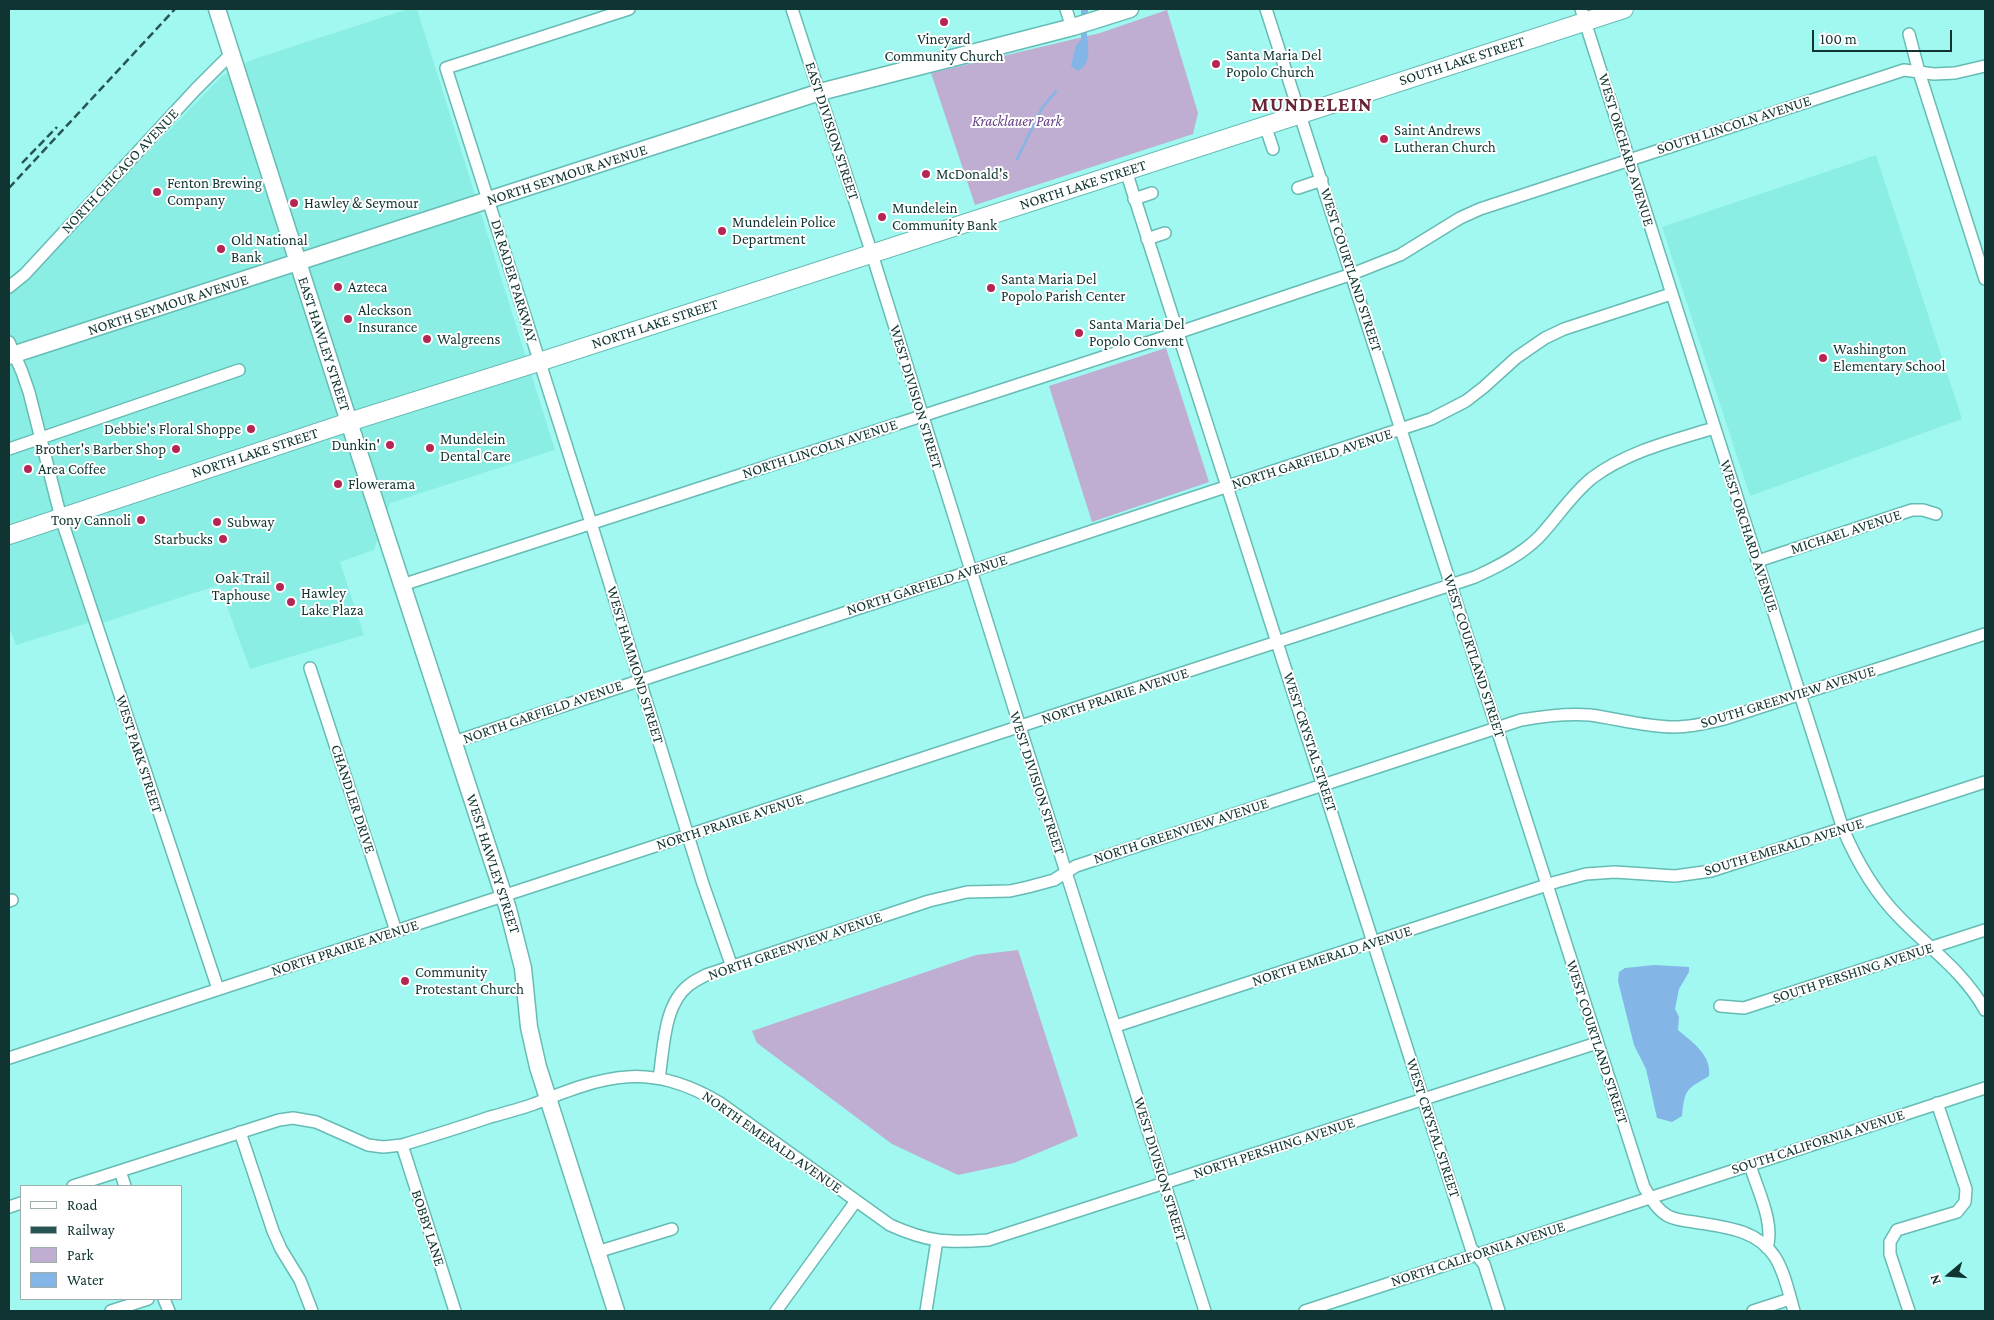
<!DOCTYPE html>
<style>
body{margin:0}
#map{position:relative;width:1994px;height:1320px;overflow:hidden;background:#a1f8f0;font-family:"Crimson Pro",serif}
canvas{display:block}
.frame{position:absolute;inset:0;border:10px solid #0f3431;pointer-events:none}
.legend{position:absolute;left:20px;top:1185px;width:162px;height:115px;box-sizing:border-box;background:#fff;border:1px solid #9faead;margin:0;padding:6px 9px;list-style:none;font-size:15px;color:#0f3431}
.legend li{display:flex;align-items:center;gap:10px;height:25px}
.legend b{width:25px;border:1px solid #9faead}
.north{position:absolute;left:1924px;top:1250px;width:50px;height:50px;-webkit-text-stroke:4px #fff;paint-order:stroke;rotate:252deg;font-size:14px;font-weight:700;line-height:20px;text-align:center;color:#0f3431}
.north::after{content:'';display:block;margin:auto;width:18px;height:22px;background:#0f3431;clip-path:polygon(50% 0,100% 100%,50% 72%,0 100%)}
.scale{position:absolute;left:1812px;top:30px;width:140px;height:22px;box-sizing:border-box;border:2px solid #0f3431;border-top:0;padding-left:6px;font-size:15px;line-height:18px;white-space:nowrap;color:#0f3431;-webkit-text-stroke:4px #fff;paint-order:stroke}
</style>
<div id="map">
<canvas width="1994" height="1320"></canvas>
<div class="frame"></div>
<ul class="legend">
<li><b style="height:6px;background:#fff"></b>Road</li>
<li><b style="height:6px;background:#275551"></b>Railway</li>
<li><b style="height:14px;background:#bfadd2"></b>Park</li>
<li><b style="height:14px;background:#83b6e6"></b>Water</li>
</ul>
<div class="north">N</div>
<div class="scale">100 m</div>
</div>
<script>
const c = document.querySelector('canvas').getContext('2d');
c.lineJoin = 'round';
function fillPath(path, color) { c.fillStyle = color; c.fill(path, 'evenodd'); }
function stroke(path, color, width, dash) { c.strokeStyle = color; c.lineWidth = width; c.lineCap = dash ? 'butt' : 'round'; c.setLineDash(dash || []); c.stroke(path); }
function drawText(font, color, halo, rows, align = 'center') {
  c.font = font + ' "Crimson Pro",serif'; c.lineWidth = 4; c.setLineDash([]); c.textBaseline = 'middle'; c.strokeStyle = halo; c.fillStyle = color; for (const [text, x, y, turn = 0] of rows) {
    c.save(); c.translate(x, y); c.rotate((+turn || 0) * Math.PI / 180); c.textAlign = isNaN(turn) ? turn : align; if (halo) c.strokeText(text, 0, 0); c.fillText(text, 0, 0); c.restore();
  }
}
const built = new Path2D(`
 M408 9H417L555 450 390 503 374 550 340 562 364 635 250 669 219 585 105 622 88 623 16 645 9 627V295L222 76 251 60Z
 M1876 155 1962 419 1750 496 1662 227Z`);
const green = new Path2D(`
 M1167 10 1198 113 1193 134 975 205 931 73 1100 33Z
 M1166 348 1209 482 1092 522 1049 386Z
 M1018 950 1078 1136 1014 1163 958 1175 892 1144 757 1043 752 1031 976 955Z`);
const water = new Path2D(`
 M1081 9H1088C1088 17 1086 26 1087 34 1088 46 1092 64 1078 71L1071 66 1076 45 1081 40Z
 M1654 965 1689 967V972L1679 989 1675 1009 1679 1017 1678 1030C1692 1042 1712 1055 1709 1076 1686 1090 1685 1088 1682 1116L1672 1122 1657 1118 1646 1069 1634 1045 1618 981 1619 972 1625 968Z`);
const stream = new Path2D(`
 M1017 159 1042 108 1056 91`);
const street = new Path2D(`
 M629 9 446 68 591 523 703 884 732 967
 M792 9 872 254 1020 727 1205 1311
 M1066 9 1072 28
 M1266 9 1644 1187C1651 1198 1656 1209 1668 1216 1676 1220 1685 1221 1694 1222 1724 1227 1757 1229 1775 1257 1785 1273 1789 1294 1794 1311
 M1581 9 1843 829C1857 862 1874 892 1900 918 1929 948 1964 972 1985 1010
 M1909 34 1919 72 1985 279
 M1265 125 1273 149
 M1126 171 1471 1248 1484 1264 1499 1311
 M1298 188 1322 180
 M1134 199 1152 193
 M1147 239 1165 233
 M9 287 25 274 196 89 231 54
 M9 342 22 372 29 392 61 518 218 989
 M9 449 239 370
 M1758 561 1912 510H1923L1936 514
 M402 585 1177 333 1352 274 1400 255 1460 218 1480 209 1904 70 1934 74 1955 73 1985 66
 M310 668 396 931
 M454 742 1431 419 1466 401 1484 387 1516 358 1545 338 1564 329 1671 294
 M9 901 12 900
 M1720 1006 1744 1008 1985 930
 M1116 1026 1556 882 1586 874 1615 872 1675 876 1711 871 1985 782
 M9 1058 1475 577C1497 567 1521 555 1539 537 1557 518 1571 495 1592 478 1628 451 1672 441 1714 428
 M659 1078C664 1049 663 1005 689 985 694 981 700 978 706 975L929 901 967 892 1010 891 1028 887 1054 880 1076 866 1521 720C1544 716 1567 713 1590 715 1619 719 1646 727 1674 727 1691 727 1708 723 1724 719L1985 634
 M240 1132 273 1231 281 1249 300 1280 312 1311
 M402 1145 455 1311
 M1750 1165C1757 1189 1775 1223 1767 1248
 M120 1171 125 1186
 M73 1186 279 1120 293 1118 316 1122 368 1145 383 1147 402 1145C432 1136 461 1127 490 1117 505 1113 520 1109 534 1104 605 1075 650 1061 720 1103L890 1225C928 1242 946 1243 988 1240L1597 1043
 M9 1207 21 1203
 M597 1252 672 1229
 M164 1299 169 1311
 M111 1311 148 1299
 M776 1311 856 1201
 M926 1311 937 1240
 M1305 1311 1985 1088
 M1753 1311 1790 1299
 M1909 1311 1890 1254V1242L1897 1230 1957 1212 1965 1202 1966 1189 1937 1103`);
const secondary = new Path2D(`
 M217 9 349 422 508 909 523 968 529 1027 538 1067 616 1311
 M9 356 820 92 1073 27 1130 9`);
const primary = new Path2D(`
 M9 535 349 422 539 362 1624 9`);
const rail = new Path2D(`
 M22 163 57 127
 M9 188 175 9`);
const markers = [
 [944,22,5,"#b62654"],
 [1216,64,5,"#b62654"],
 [1384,139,5,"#b62654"],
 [926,174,5,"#b62654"],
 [157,192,5,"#b62654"],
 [294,203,5,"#b62654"],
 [882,217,5,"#b62654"],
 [722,231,5,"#b62654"],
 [221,249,5,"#b62654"],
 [338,287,5,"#b62654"],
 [991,288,5,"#b62654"],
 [348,319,5,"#b62654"],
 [1079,333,5,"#b62654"],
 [427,339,5,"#b62654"],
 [1823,358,5,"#b62654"],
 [251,429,5,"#b62654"],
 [390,445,5,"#b62654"],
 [430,448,5,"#b62654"],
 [176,449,5,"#b62654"],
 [28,469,5,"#b62654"],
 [338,484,5,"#b62654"],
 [141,520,5,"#b62654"],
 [217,522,5,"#b62654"],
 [223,539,5,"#b62654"],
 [280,587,5,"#b62654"],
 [291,602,5,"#b62654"],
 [405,981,5,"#b62654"]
];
const poiNames = [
 ["Vineyard",944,39,"center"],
 ["Community Church",944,56,"center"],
 ["Santa Maria Del",1226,55],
 ["Popolo Church",1226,72],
 ["Saint Andrews",1394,130],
 ["Lutheran Church",1394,147],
 ["McDonald's",936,174],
 ["Fenton Brewing",167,183],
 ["Company",167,200],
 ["Hawley & Seymour",304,203],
 ["Mundelein",892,208],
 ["Community Bank",892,225],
 ["Mundelein Police",732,222],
 ["Department",732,239],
 ["Old National",231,240],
 ["Bank",231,257],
 ["Santa Maria Del",1001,279],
 ["Popolo Parish Center",1001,296],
 ["Azteca",348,287],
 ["Aleckson",358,310],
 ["Insurance",358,327],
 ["Santa Maria Del",1089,324],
 ["Popolo Convent",1089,341],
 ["Walgreens",437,339],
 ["Washington",1833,349],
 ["Elementary School",1833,366],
 ["Debbie's Floral Shoppe",241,429,"right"],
 ["Mundelein",440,439],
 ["Dental Care",440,456],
 ["Dunkin'",380,445,"right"],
 ["Brother's Barber Shop",166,449,"right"],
 ["Area Coffee",38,469],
 ["Flowerama",348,484],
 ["Tony Cannoli",131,520,"right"],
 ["Subway",227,522],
 ["Starbucks",213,539,"right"],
 ["Oak Trail",270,578,"right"],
 ["Taphouse",270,595,"right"],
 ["Hawley",301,593],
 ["Lake Plaza",301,610],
 ["Community",415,972],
 ["Protestant Church",415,989]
];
const streetNames = [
 ["SOUTH LAKE STREET",1462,61,-18],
 ["SOUTH LINCOLN AVENUE",1734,125,-18],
 ["EAST DIVISION STREET",832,131,72],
 ["WEST ORCHARD AVENUE",1626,150,73],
 ["NORTH CHICAGO AVENUE",120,171,-47],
 ["NORTH SEYMOUR AVENUE",567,175,-18],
 ["NORTH LAKE STREET",1083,185,-18],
 ["WEST COURTLAND STREET",1351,270,72],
 ["DR RADER PARKWAY",514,281,73],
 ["NORTH SEYMOUR AVENUE",168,305,-18],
 ["NORTH LAKE STREET",655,324,-18],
 ["EAST HAWLEY STREET",324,344,72],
 ["WEST DIVISION STREET",916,397,73],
 ["NORTH LINCOLN AVENUE",820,449,-18],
 ["NORTH LAKE STREET",255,453,-18],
 ["NORTH GARFIELD AVENUE",1312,459,-18],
 ["MICHAEL AVENUE",1846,532,-18],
 ["WEST ORCHARD AVENUE",1749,536,72],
 ["NORTH GARFIELD AVENUE",927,585,-18],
 ["WEST COURTLAND STREET",1474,656,72],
 ["WEST HAMMOND STREET",635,665,73],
 ["NORTH PRAIRIE AVENUE",1115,696,-18],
 ["SOUTH GREENVIEW AVENUE",1788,697,-17],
 ["NORTH GARFIELD AVENUE",543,712,-19],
 ["WEST CRYSTAL STREET",1310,742,72],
 ["WEST PARK STREET",139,754,72],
 ["WEST DIVISION STREET",1037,783,72],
 ["CHANDLER DRIVE",353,799,72],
 ["NORTH PRAIRIE AVENUE",730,822,-18],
 ["NORTH GREENVIEW AVENUE",1181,831,-18],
 ["SOUTH EMERALD AVENUE",1784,847,-17],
 ["WEST HAWLEY STREET",493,864,72],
 ["NORTH GREENVIEW AVENUE",795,946,-19],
 ["NORTH PRAIRIE AVENUE",345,948,-18],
 ["NORTH EMERALD AVENUE",1332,956,-18],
 ["SOUTH PERSHING AVENUE",1853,973,-18],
 ["WEST COURTLAND STREET",1597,1042,72],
 ["WEST CRYSTAL STREET",1433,1128,72],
 ["NORTH EMERALD AVENUE",772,1142,35],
 ["SOUTH CALIFORNIA AVENUE",1818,1142,-18],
 ["NORTH PERSHING AVENUE",1274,1148,-18],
 ["WEST DIVISION STREET",1160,1169,73],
 ["BOBBY LANE",428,1228,72],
 ["NORTH CALIFORNIA AVENUE",1478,1254,-18]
];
const parkNames = [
 ["Kracklauer Park",1017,121]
];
const districtNames = [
 ["MUNDELEIN",1312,105]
];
fillPath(built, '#8beee5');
fillPath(green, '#bfadd2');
fillPath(water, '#83b6e6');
stroke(stream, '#83b6e6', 2.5);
stroke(street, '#66bcb5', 14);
stroke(secondary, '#66bcb5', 19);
stroke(primary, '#66bcb5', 20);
stroke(street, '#fff', 11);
stroke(secondary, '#fff', 16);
stroke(primary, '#fff', 18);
stroke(rail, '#275551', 2.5, [8, 4]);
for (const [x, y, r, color] of markers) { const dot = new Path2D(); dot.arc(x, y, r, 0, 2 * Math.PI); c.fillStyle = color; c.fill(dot); stroke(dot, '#fff', 2); }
drawText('15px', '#0f3431', '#fff', poiNames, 'left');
drawText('15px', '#0f3431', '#fff', streetNames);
drawText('italic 15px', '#694188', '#fff', parkNames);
c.letterSpacing = '1px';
drawText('bold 20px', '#692435', '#fff', districtNames);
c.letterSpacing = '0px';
</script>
